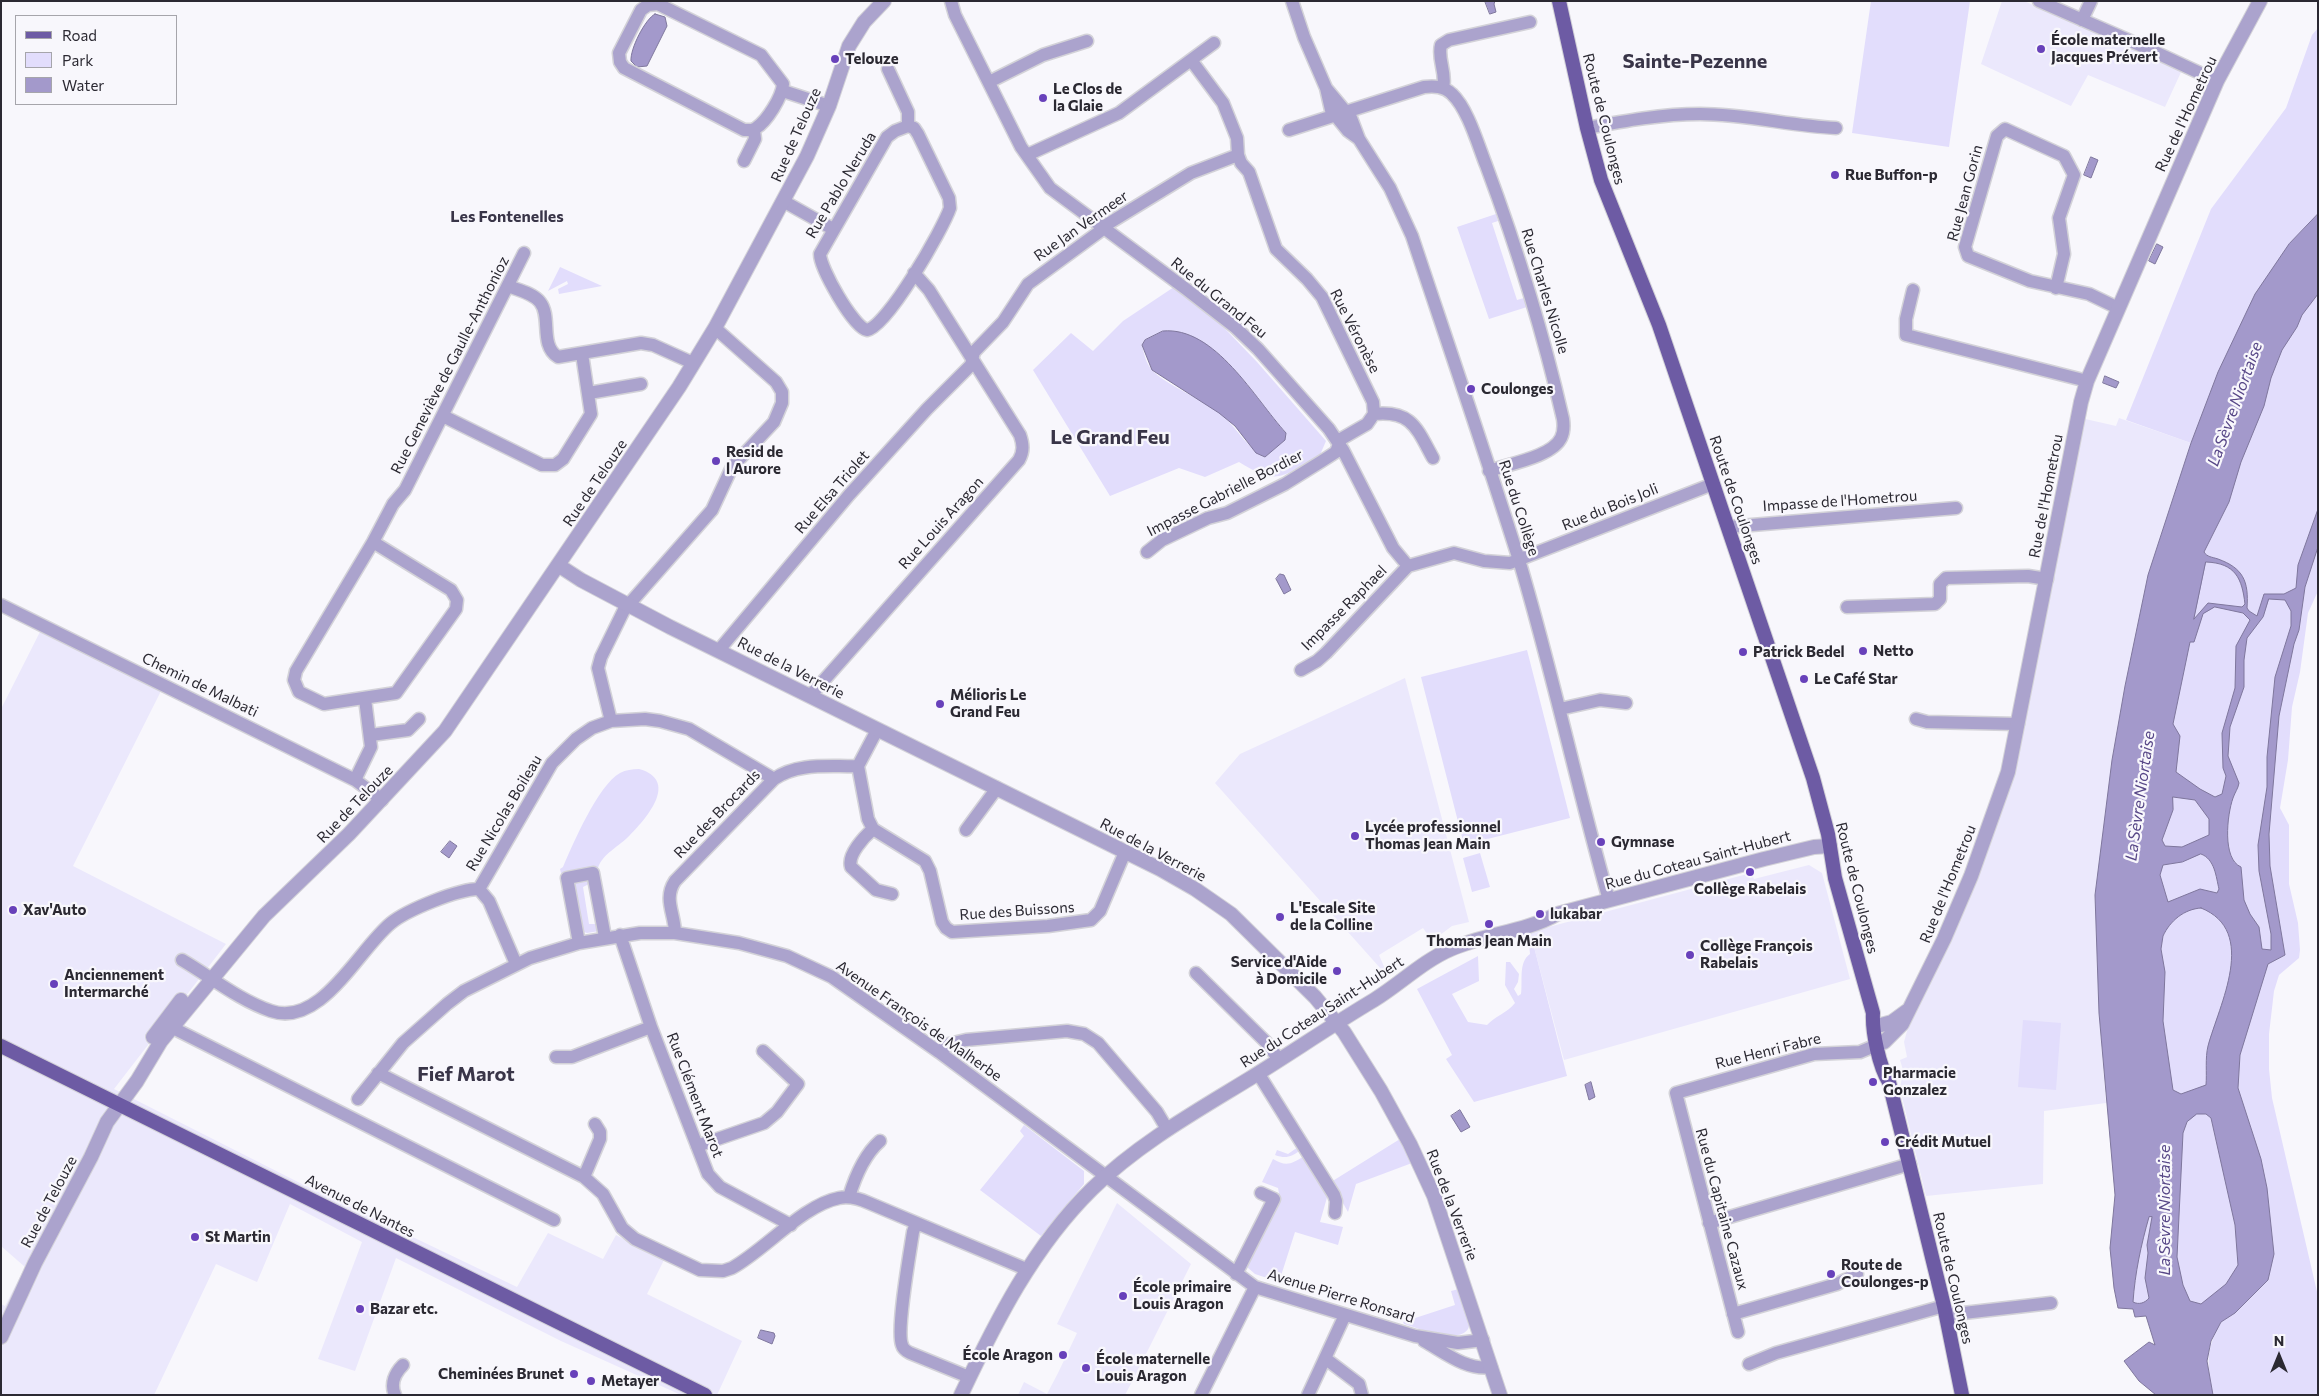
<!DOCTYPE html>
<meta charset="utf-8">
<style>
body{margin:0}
#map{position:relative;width:2319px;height:1396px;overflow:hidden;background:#f8f7fc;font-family:Commissioner,sans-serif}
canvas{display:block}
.frame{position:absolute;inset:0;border:2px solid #2b2932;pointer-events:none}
.legend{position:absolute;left:15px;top:15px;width:162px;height:90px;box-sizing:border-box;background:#f8f7fc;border:1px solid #a6a5ab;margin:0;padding:6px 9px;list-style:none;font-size:15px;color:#2b2932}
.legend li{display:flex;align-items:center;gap:10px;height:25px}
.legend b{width:25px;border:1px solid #a6a5ab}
.north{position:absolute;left:2254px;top:1331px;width:50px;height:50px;-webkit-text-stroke:4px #f8f7fc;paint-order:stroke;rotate:0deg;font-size:14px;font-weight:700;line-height:20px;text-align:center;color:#2b2932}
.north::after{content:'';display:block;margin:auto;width:18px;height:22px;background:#2b2932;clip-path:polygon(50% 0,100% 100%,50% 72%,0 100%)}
</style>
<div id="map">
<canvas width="2319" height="1396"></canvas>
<div class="frame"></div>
<ul class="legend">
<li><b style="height:6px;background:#6d5ba4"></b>Road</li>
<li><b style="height:14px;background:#e2ddfc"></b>Park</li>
<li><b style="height:14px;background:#a399cb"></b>Water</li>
</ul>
<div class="north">N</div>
</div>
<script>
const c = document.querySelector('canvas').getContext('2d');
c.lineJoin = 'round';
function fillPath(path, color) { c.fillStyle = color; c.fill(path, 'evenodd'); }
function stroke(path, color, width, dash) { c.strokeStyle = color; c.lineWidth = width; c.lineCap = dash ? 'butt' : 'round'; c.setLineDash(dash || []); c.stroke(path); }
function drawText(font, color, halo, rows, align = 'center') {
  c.font = font + ' Commissioner,sans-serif'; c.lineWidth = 4.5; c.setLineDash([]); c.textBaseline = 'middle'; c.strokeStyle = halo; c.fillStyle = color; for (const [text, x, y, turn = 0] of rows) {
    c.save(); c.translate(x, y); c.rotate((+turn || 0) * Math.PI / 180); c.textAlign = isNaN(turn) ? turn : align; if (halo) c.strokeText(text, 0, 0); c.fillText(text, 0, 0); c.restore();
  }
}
const built = new Path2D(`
 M2002 1H2024L2182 70 2165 107 2088 75 2071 106 1981 64Z
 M2081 418 2116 426 2119 418 2191 443 2148 575 2125 686 2112 760 2095 895 2099 1013 2106 1103 2044 1111 2043 1184 1926 1196 1900 1089 1903 1070 1900 1060 1907 1057 1904 1042 1912 1013 1997 818Z
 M45 622 162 680 160 693 73 866 226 944 114 1089 300 1183 517 1287 548 1233 603 1259 616 1235 664 1260 647 1294 742 1341 717 1395H681L561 1341 396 1258 355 1371 318 1359 362 1242 290 1204 257 1282 216 1264 154 1395H1V1304L5 1306 25 1267 1 1246V709Z
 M1405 678 1469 922 1452 926 1432 941 1423 928 1379 955 1389 978 1215 783 1240 754Z
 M1809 865 1822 873 1850 979 1564 1060 1530 932 1751 873 1754 879Z
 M1117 1203 1191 1264 1137 1372 1125 1395H1018L1024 1382 1047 1394 1058 1373 1077 1333 1057 1324Z`);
const green = new Path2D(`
 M1871 1H1970L1949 147 1852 133Z
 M2318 28V591L2308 613 2300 672 2292 707 2288 760 2280 808 2289 825V884L2298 923 2300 950 2299 958 2279 975 2274 991 2269 1034V1069L2272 1098 2318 1296V1395H2213C2207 1361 2205 1353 2221 1321L2201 1304H2130L2114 1288 2110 1248 2115 1195 2099 1013 2095 895 2112 760 2125 686 2148 575 2191 443 2126 420 2211 209 2286 108 2312 35Z
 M1496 214 1498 221 1492 223 1517 300 1524 298 1527 307 1489 319 1457 227Z
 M560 267 602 286 559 294 558 289 568 284 567 281 548 291Z
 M1174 287 1206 309 1257 362 1326 441 1320 455C1282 476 1279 487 1239 462L1205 477 1179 468 1110 496 1033 370 1071 333 1093 351 1123 321ZM1163 331C1215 326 1256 400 1286 433L1285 440 1265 457C1248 449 1236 427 1221 414 1203 399 1165 385 1152 370 1146 363 1144 354 1142 345L1145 340Z
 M1527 650 1570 818 1464 845 1421 677Z
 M639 769C679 780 648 817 630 835 620 846 602 854 598 868L562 877 560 869 563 867C573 844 598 785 620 773 626 770 632 769 639 769Z
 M1480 853 1490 887 1472 892 1463 858Z
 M589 877 591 883 583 887 589 924H597L599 931 587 933 581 931 573 881Z
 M1532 939 1567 1076 1474 1102 1446 1059 1452 1055 1417 989 1478 956 1479 981 1452 994 1468 1022 1487 1025C1495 1016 1507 1013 1515 1003L1505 985 1506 962H1510L1519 974 1518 982 1514 989 1518 996 1521 994C1523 982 1518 962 1530 954L1529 944Z
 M2023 1020 2061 1023 2056 1090 2018 1087Z
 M1024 1125 1084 1171V1184L1041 1236 980 1190 1024 1136 1020 1131Z
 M1400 1139 1412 1163 1356 1184 1348 1212 1331 1182Z
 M1298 1147 1301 1150C1291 1157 1286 1159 1275 1155L1277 1150 1288 1154Z
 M1304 1156 1328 1194 1320 1222 1343 1227 1338 1245 1295 1232 1279 1282 1255 1274 1247 1267 1280 1199 1278 1188 1262 1182 1273 1159C1286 1167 1292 1164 1304 1156Z
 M1459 1289C1462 1297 1469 1309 1470 1318 1473 1351 1418 1328 1404 1324L1403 1322 1455 1305 1451 1291Z`);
const water = new Path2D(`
 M1485 1H1495L1494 4 1496 12 1490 14Z
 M655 14 665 17 667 26 647 66 637 67 631 61C630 49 645 19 655 14Z
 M2091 157 2098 160 2091 178 2084 175Z
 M2318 214V294L2302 315 2297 327 2282 350 2271 378 2264 406 2241 462 2229 502 2204 552C2207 557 2212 557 2218 559 2243 568 2249 581 2247 608L2249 611 2257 616 2264 594H2284L2296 588 2298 565 2318 509V547L2305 587 2299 630 2294 644 2279 716 2269 834 2270 866 2285 955 2268 964 2240 1055 2238 1088 2261 1159 2267 1188 2274 1254 2268 1280 2235 1313 2221 1322 2211 1341 2207 1361 2213 1395H2156L2139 1381 2124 1361 2149 1342 2155 1345 2146 1316 2135 1317 2133 1309 2118 1308 2114 1288 2110 1248 2115 1195 2099 1013 2095 895 2112 760 2125 686 2148 575 2191 443 2218 372 2255 294 2289 244ZM2206 562C2236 563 2242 579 2245 604L2242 607 2208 603 2194 619ZM2269 599 2285 600 2291 611V626L2275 677 2267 757V787L2258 845 2259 871 2271 934V950L2262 949 2259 927 2250 914 2244 900 2241 867C2222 859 2227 815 2233 798 2235 792 2238 789 2239 783L2228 756 2230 727 2244 687V660L2247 638 2263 617ZM2215 607 2243 613 2250 620 2236 646 2235 688 2222 733 2223 768 2226 776 2222 794 2215 797 2200 789 2176 772 2180 736 2173 724 2190 642H2194L2203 614ZM2173 797 2195 800 2209 819V835L2182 847 2165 846 2162 840 2173 810ZM2201 854C2215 859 2216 877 2219 889L2217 893 2200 889 2168 902 2160 875 2163 865 2182 862ZM2201 908C2259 931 2219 1005 2208 1046 2205 1058 2207 1073 2206 1085L2181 1094 2173 1090 2163 1021 2165 972 2161 949 2163 936C2170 921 2184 909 2201 908ZM2197 1114H2206L2211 1118 2235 1225 2238 1265 2226 1284 2201 1304 2190 1301 2183 1285 2177 1257 2183 1133 2187 1122ZM2152 1217 2147 1245 2148 1253 2145 1278 2149 1298C2145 1303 2139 1305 2133 1302 2135 1273 2141 1245 2149 1217Z
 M2157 244 2163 247 2155 264 2149 261Z
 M1163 331C1215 326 1255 399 1286 433L1285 440 1265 457 1256 453 1235 426 1219 413 1152 370 1142 345 1145 340Z
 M2105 376 2119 382 2116 388 2103 383Z
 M1280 574 1284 575 1291 590 1284 594 1276 579Z
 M450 841 457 846 449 858 441 852Z
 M1591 1082 1595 1097 1589 1100 1585 1085Z
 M1460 1110 1470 1127 1461 1132 1451 1116Z
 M761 1330 774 1333 775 1336 772 1344 758 1338Z`);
const minor = new Path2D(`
 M951 1 955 15 1021 147 1050 188 1186 289 1235 327 1258 349 1329 429 1343 450 1393 548 1408 566 1454 553 1484 561 1510 563 1713 484
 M1292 1 1304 37 1326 88 1331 110 1348 131 1359 139
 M2039 1 2142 46 2217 81
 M658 4 761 55 783 84C782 97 767 121 756 128 752 131 749 130 744 130L624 68 620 62 619 53 641 10 648 5Z
 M2082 20 2091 1
 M888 69 908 112V126
 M989 82 1043 55 1087 41
 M1326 88 1351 118 1359 139 1390 188 1412 236C1448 344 1485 452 1519 560 1553 673 1577 788 1609 900
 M1443 88C1447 73 1437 59 1441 45L1449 40 1530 22
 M783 91 829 106
 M908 126 914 128 918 134 949 198 950 208C943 229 887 327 867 330 853 327 820 268 820 254L887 137 895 131Z
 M1587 128C1624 121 1662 114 1700 114 1746 114 1791 126 1836 128
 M1289 130 1424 87C1434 86 1444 86 1452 94 1468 109 1478 145 1486 165 1517 248 1543 332 1563 419 1564 426 1564 432 1561 438 1552 457 1508 464 1489 471
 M1027 155 1119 113 1214 43
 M744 161 755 139 754 130
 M783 201 833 229
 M508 286C518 290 533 293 540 302 552 317 539 345 558 357L641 343 653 345 693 363
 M2056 288 2064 254 2059 218 2074 175 2064 156 2005 129 1997 136 1965 247 1968 256 2030 281 2089 294 2118 308
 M1913 290 1906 319V335L2087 381
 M589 393 641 384
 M1374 414C1412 410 1417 429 1433 458
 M443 416 542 465H555L563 459 591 414 582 354
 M1728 527 1956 508
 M373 542 451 590 457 600 456 609 396 693 324 704 299 692 294 680 296 671 373 542 393 504 405 490 524 253
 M1147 552 1162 540 1208 518 1227 513 1285 484 1322 461 1336 452 1341 439 1367 424 1374 414 1373 402 1322 297 1307 279 1276 249 1249 172 1241 163 1238 155 1237 138 1223 103 1191 60
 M1 605 355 780 382 800
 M1847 607 1935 604 1940 599V584L1946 578 2028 576 2047 579
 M719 650 849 495 927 409 971 365 974 352 1003 322 1028 284 1099 232 1106 225 1191 173 1238 155
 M1301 670 1317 661 1326 653 1408 566
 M810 696 1019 460C1024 451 1023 444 1020 435L929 290 914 273
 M1560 709 1600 700 1626 703
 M1916 719 1927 722 2018 724
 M611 721 598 668 601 657 624 610 712 510 732 467 774 422 782 403V392L776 382 715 328
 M371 735 408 730 419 719
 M858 766 868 819 873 829 925 861 930 871 942 922 946 928 952 932 1048 926 1091 920 1100 911 1125 852
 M355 780 371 747 365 699
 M873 829C864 837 847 855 851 867L876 890 892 894
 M966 830 997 788
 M479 889 552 763 576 739 592 728 611 721 645 719 660 721 689 729 774 779
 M675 933C675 914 663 899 675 881L774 779C798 762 830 767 858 766L877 730
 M620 935 651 1027 708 1174 720 1187 791 1225
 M579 943 567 878 593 873 605 937
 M182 960C211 977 239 1000 271 1011 321 1028 358 950 391 923 407 910 458 889 479 889L489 901 516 964
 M1196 973 1267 1043 1279 1060
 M171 1027 554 1220
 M939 1052 949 1044 966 1040 1067 1031 1084 1034 1098 1043 1157 1112 1167 1129
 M556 1057H572L651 1027
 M378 1073 584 1177 603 1194 622 1228 635 1239 700 1270 723 1271 732 1268C765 1250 803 1205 839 1198 849 1196 860 1199 869 1203L1026 1269
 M1258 1073 1334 1195 1336 1201 1335 1213
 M358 1099 403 1043 447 1004 464 991 530 958 579 943 640 933H675L739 943 787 956 832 977 939 1052 1255 1287 1415 1336 1458 1343 1483 1340
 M697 1146 764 1123 777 1112 798 1084 763 1051
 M584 1177 600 1139V1132L595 1124
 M849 1197C855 1177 864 1155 880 1141
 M916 1223 913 1232C910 1252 896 1330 902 1345 903 1349 906 1351 910 1353L969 1377
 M1709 1223 1910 1164
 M1236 1274 1274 1199 1261 1193
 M1733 1314 1837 1284 1857 1274
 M1946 1315 2051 1303
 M1738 1332 1676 1093 1814 1054 1860 1052 1884 1042
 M1424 1341C1444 1352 1467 1371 1491 1367
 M1326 1359 1359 1384 1362 1395
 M1749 1364 1776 1353 1944 1306
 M395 1395C390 1384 395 1373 403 1365
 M1201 1395 1255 1287
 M1308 1395 1345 1315`);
const tertiary = new Path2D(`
 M558 565 581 580 670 627 1160 869 1195 889 1231 914 1315 997 1344 1032 1381 1091 1410 1144 1434 1196 1500 1395
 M1881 1025 1892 1022 1907 1011
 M153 1037 181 1000
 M1884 1042 1902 1024 1944 939 1971 876 2008 772 2081 402 2087 381 2217 81 2260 1
 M1 1337 35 1263 91 1157 107 1122 137 1081 161 1041 264 916 349 834 445 731 679 387 715 328 807 156 829 106 849 46 864 22 884 1
 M961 1395C996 1321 1033 1247 1092 1189 1138 1144 1195 1112 1249 1079 1291 1053 1332 1025 1374 1000 1400 984 1423 961 1451 949 1485 934 1525 932 1557 914L1764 859 1814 847 1830 846`);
const primary = new Path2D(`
 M1559 1 1587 128 1601 180 1659 325 1813 778 1828 834 1835 878 1873 1013C1872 1032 1879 1066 1889 1082L1944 1306 1962 1395
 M1 1046 705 1395`);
const markers = [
 [2041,49,5,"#6841ba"],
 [835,59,5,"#6841ba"],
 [1043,98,5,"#6841ba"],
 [1835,175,5,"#6841ba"],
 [1471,389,5,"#6841ba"],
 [716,461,5,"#6841ba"],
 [1863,651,5,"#6841ba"],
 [1743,652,5,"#6841ba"],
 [1804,679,5,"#6841ba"],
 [940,704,5,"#6841ba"],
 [1355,836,5,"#6841ba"],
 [1601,842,5,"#6841ba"],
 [1750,872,5,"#6841ba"],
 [13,910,5,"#6841ba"],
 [1540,914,5,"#6841ba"],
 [1280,917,5,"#6841ba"],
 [1489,924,5,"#6841ba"],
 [1690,955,5,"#6841ba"],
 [1337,971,5,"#6841ba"],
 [54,984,5,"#6841ba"],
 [1873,1082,5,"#6841ba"],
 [1885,1142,5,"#6841ba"],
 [195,1237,5,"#6841ba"],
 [1831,1274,5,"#6841ba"],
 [1123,1296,5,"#6841ba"],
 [360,1309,5,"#6841ba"],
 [1063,1355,5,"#6841ba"],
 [1086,1368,5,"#6841ba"],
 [574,1374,5,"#6841ba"],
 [591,1381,5,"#6841ba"]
];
const poiNames = [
 ["École maternelle",2051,40],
 ["Jacques Prévert",2051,57],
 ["Telouze",845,59],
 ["Le Clos de",1053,89],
 ["la Glaie",1053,106],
 ["Rue Buffon-p",1845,175],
 ["Coulonges",1481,389],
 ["Resid de",726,452],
 ["l Aurore",726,469],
 ["Netto",1873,651],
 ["Patrick Bedel",1753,652],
 ["Le Café Star",1814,679],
 ["Mélioris Le",950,695],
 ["Grand Feu",950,712],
 ["Lycée professionnel",1365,827],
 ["Thomas Jean Main",1365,844],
 ["Gymnase",1611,842],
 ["Collège Rabelais",1750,889,"center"],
 ["L'Escale Site",1290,908],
 ["de la Colline",1290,925],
 ["Xav'Auto",23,910],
 ["lukabar",1550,914],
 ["Thomas Jean Main",1489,941,"center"],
 ["Collège François",1700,946],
 ["Rabelais",1700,963],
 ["Service d'Aide",1327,962,"right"],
 ["à Domicile",1327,979,"right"],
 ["Anciennement",64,975],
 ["Intermarché",64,992],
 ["Pharmacie",1883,1073],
 ["Gonzalez",1883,1090],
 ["Crédit Mutuel",1895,1142],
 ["St Martin",205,1237],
 ["Route de",1841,1265],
 ["Coulonges-p",1841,1282],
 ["École primaire",1133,1287],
 ["Louis Aragon",1133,1304],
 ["Bazar etc.",370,1309],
 ["École Aragon",1053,1355,"right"],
 ["École maternelle",1096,1359],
 ["Louis Aragon",1096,1376],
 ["Cheminées Brunet",564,1374,"right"],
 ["Metayer",601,1381]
];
const streetNames = [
 ["Rue de l'Hometrou",2186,114,-65],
 ["Route de Coulonges",1604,119,76],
 ["Rue de Telouze",796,135,-66],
 ["Rue Pablo Neruda",841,185,-59],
 ["Rue Jean Gorin",1965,193,-75],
 ["Rue Jan Vermeer",1081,226,-35],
 ["Rue Charles Nicolle",1545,291,73],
 ["Rue du Grand Feu",1219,298,39],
 ["Rue Véronèse",1355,331,63],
 ["Rue Geneviève de Gaulle-Anthonioz",450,365,-63],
 ["Rue de Telouze",595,483,-56],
 ["Rue Elsa Triolet",832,492,-49],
 ["Impasse Gabrielle Bordier",1225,493,-27],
 ["Rue de l'Hometrou",2046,496,-79],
 ["Route de Coulonges",1736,500,71],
 ["Impasse de l'Hometrou",1840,501,-4],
 ["Rue du Bois Joli",1610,507,-22],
 ["Rue du Collège",1519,508,72],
 ["Rue Louis Aragon",941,523,-48],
 ["Impasse Raphael",1344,608,-45],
 ["Rue de la Verrerie",791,668,27],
 ["Chemin de Malbati",200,685,26],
 ["Rue de Telouze",355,804,-46],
 ["Rue Nicolas Boileau",504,813,-59],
 ["Rue des Brocards",717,814,-46],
 ["Rue de la Verrerie",1153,850,28],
 ["Rue du Coteau Saint-Hubert",1698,860,-15],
 ["Rue de l'Hometrou",1948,884,-68],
 ["Route de Coulonges",1857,888,76],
 ["Rue des Buissons",1017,911,-4],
 ["Rue du Coteau Saint-Hubert",1322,1012,-33],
 ["Avenue François de Malherbe",919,1021,35],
 ["Rue Henri Fabre",1768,1051,-14],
 ["Rue Clément Marot",695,1095,69],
 ["Rue de Telouze",49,1202,-62],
 ["Rue de la Verrerie",1452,1205,69],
 ["Avenue de Nantes",360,1206,27],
 ["Rue du Capitaine Cazaux",1722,1209,75],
 ["Route de Coulonges",1953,1278,77],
 ["Avenue Pierre Ronsard",1341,1296,17]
];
const neighbourhoodNames = [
 ["Les Fontenelles",507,217]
];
const waterNames = [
 ["La Sèvre Niortaise",2235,404,-70],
 ["La Sèvre Niortaise",2140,796,-82],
 ["La Sèvre Niortaise",2165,1210,-90]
];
const districtNames = [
 ["Sainte-Pezenne",1695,61],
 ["Le Grand Feu",1110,437],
 ["Fief Marot",466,1074]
];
fillPath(built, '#ebe8fc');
fillPath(green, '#e2ddfc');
fillPath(water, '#a399cb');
stroke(water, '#7f779d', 1);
stroke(minor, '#d3d2d8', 15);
stroke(tertiary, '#d3d2d8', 16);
stroke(primary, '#d3d2d8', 16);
stroke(minor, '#aba3cd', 12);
stroke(tertiary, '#aba3cd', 14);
stroke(primary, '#6d5ba4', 14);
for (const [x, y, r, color] of markers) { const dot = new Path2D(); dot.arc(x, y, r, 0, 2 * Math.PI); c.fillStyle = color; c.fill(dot); stroke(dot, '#f8f7fc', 2); }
drawText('bold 15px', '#2b2932', '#f8f7fc', poiNames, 'left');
drawText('15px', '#2b2932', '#f8f7fc', streetNames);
drawText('bold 16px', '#393548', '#f8f7fc', neighbourhoodNames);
drawText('italic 16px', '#574787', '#f8f7fc', waterNames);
drawText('bold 20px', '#393548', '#f8f7fc', districtNames);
</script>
